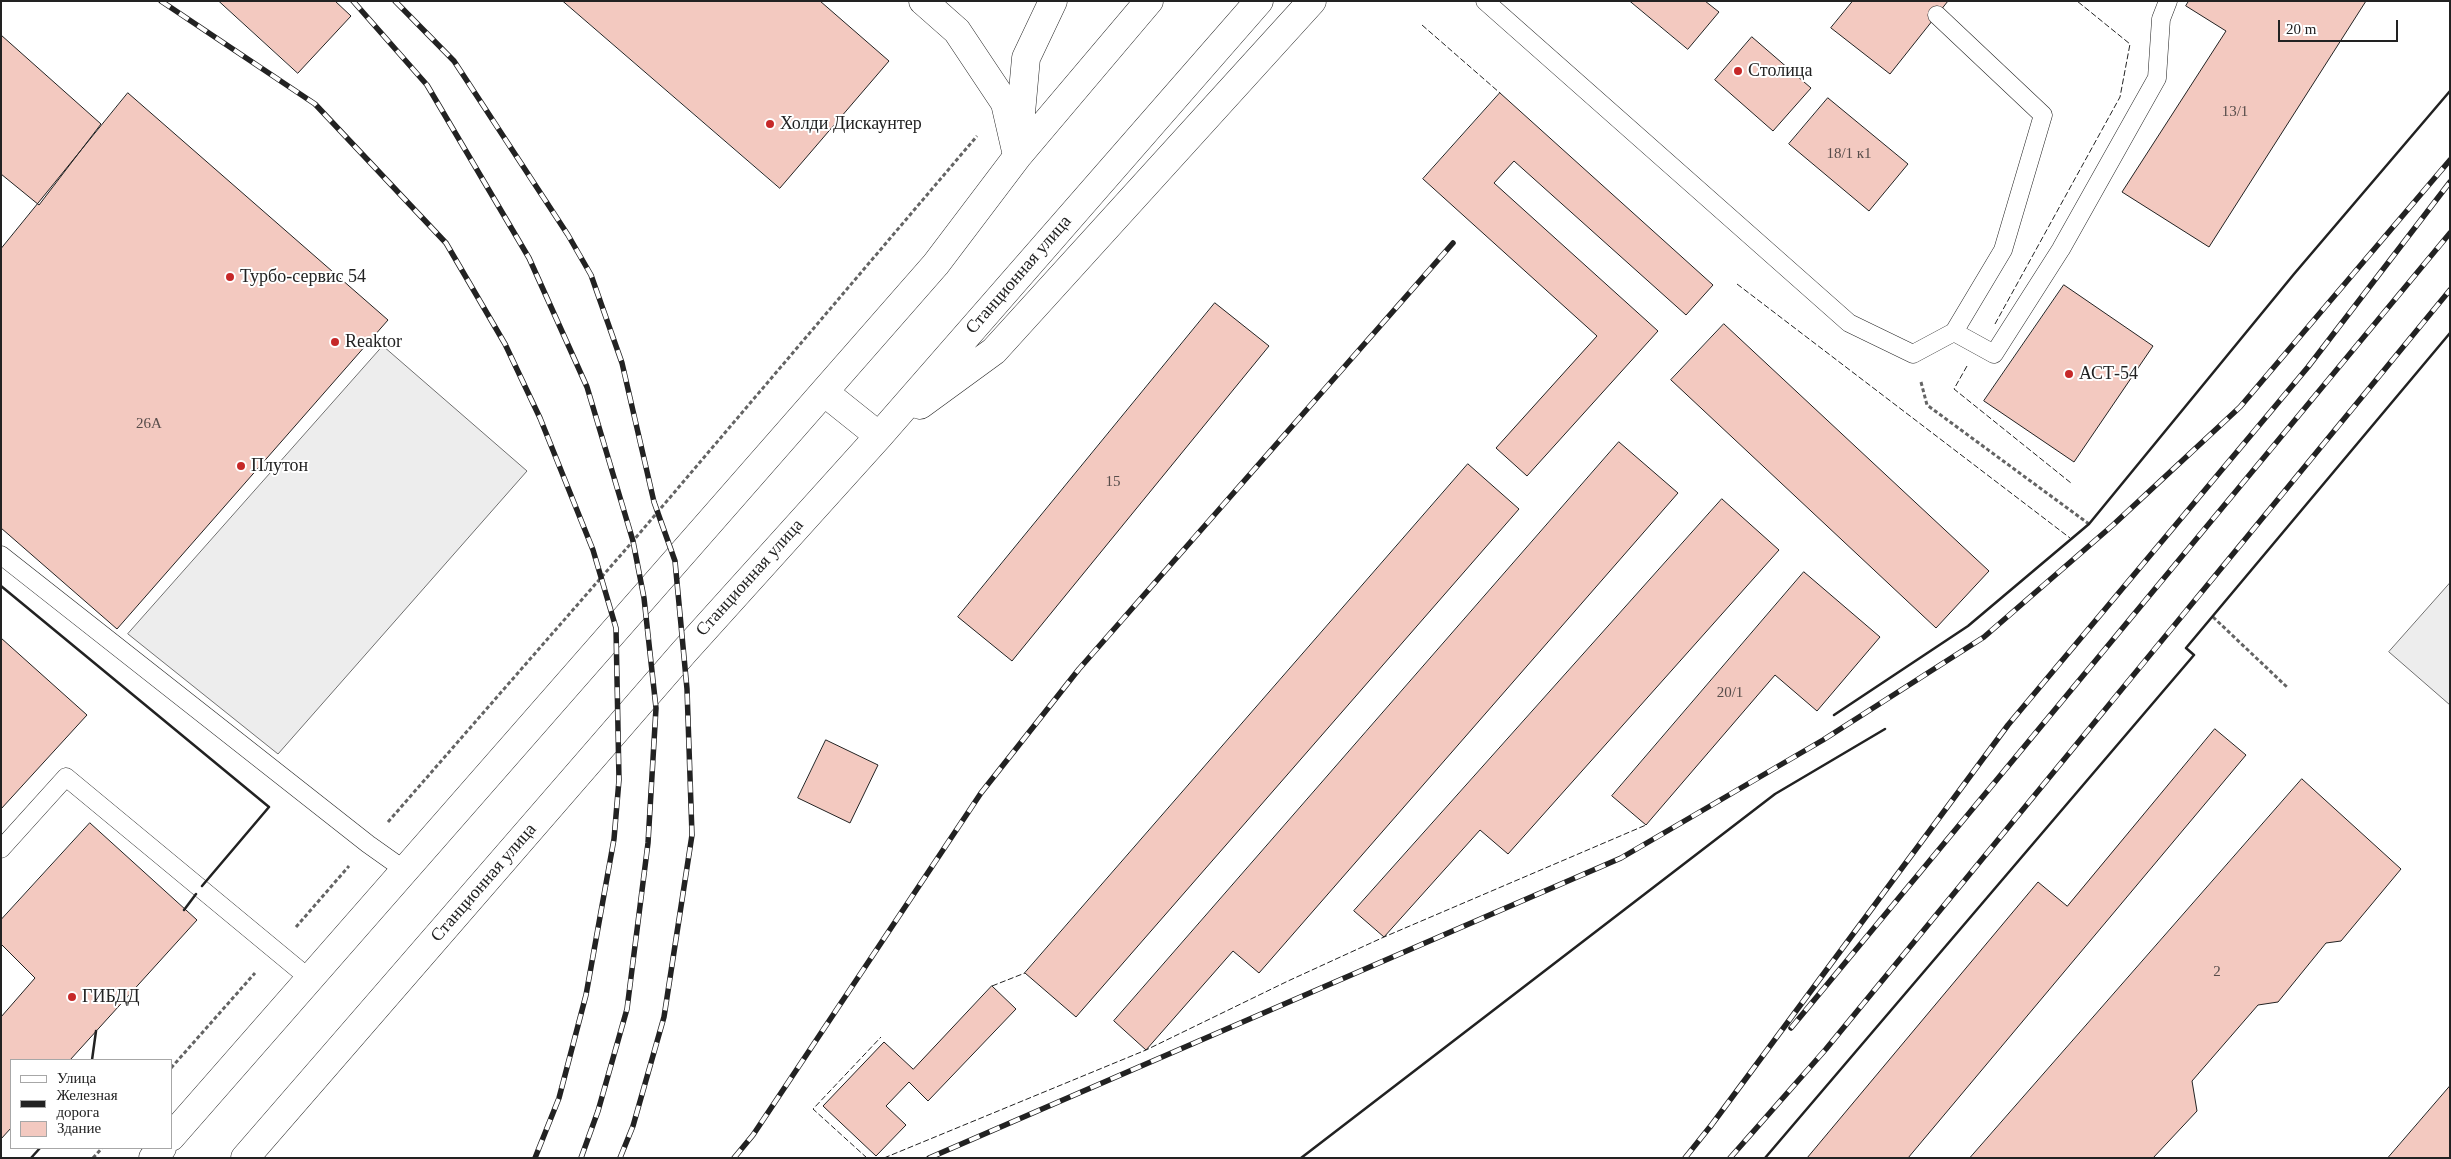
<!DOCTYPE html>
<meta charset="utf-8">
<style>
body{margin:0}
#map{position:relative;width:2451px;height:1159px;overflow:hidden;background:#fff;font-family:"Times New Roman",serif}
canvas{display:block}
.frame{position:absolute;inset:0;border:2px solid #222;pointer-events:none}
.legend{position:absolute;left:10px;top:1059px;width:162px;height:90px;box-sizing:border-box;background:#fff;border:1px solid #a7a7a7;margin:0;padding:6px 9px;list-style:none;font-size:15px;color:#222}
.legend li{display:flex;align-items:center;gap:10px;height:25px}
.legend b{width:25px;border:1px solid #a7a7a7}
.scale{position:absolute;left:2278px;top:20px;width:120px;height:22px;box-sizing:border-box;border:2px solid #222;border-top:0;padding-left:6px;font-size:15px;line-height:18px;white-space:nowrap;color:#222;-webkit-text-stroke:4px #fff;paint-order:stroke}
</style>
<div id="map">
<canvas width="2451" height="1159"></canvas>
<div class="frame"></div>
<ul class="legend">
<li><b style="height:6px;background:#fff"></b>Улица</li>
<li><b style="height:6px;background:#222"></b>Железная дорога</li>
<li><b style="height:14px;background:#f3c9c0"></b>Здание</li>
</ul>
<div class="scale">20 m</div>
</div>
<script>
const c = document.querySelector('canvas').getContext('2d');
c.lineJoin = 'round';
function fillPath(path, color) { c.fillStyle = color; c.fill(path, 'evenodd'); }
function stroke(path, color, width, dash) { c.strokeStyle = color; c.lineWidth = width; c.lineCap = dash ? 'butt' : 'round'; c.setLineDash(dash || []); c.stroke(path); }
function drawText(font, color, halo, rows, align = 'center') {
  c.font = font + ' "Times New Roman",serif'; c.lineWidth = 4; c.setLineDash([]); c.textBaseline = 'middle'; c.strokeStyle = halo; c.fillStyle = color; for (const [text, x, y, turn = 0] of rows) {
    c.save(); c.translate(x, y); c.rotate((+turn || 0) * Math.PI / 180); c.textAlign = isNaN(turn) ? turn : align; if (halo) c.strokeText(text, 0, 0); c.fillText(text, 0, 0); c.restore();
  }
}
const parking = new Path2D(`
 M383 346 527 471 278 754 128 634Z
 M2450 583V705L2389 652Z`);
const building = new Path2D(`
 M219 1H335L351 16 298 73Z
 M563 1H820L889 61 780 188Z
 M1630 1H1705L1719 12 1688 49Z
 M1853 1H1948L1890 74 1831 28Z
 M2189 1H2366L2209 247 2122 192 2226 31 2186 6Z
 M1 35 101 124 39 205 1 174Z
 M1752 37 1811 88 1773 131 1715 80Z
 M128 93 388 320 117 629 1 528V249Z
 M1500 93 1713 285 1686 315 1514 161 1494 183 1658 331 1527 476 1496 448 1597 336 1423 179Z
 M1828 98 1908 164 1869 211 1789 144Z
 M2064 285 2153 346 2074 462 1984 401Z
 M1215 303 1269 346 1012 661 958 617Z
 M1724 324 1989 571 1936 628 1671 380Z
 M1619 442 1678 493 1259 973 1233 951 1146 1050 1114 1021Z
 M1468 464 1519 509 1076 1017 1025 973Z
 M1722 499 1779 550 1508 854 1480 830 1384 937 1354 911Z
 M1804 572 1880 637 1817 711 1775 675 1646 825 1612 796Z
 M1 638 87 715 1 809Z
 M2215 729 2246 755 1908 1158H1807L2038 882 2067 906Z
 M826 740 878 765 850 823 798 798Z
 M2302 779 2401 869 2341 941 2326 943 2278 1002 2258 1005 2192 1081 2197 1111 2153 1158H1970Z
 M90 823 197 920 70 1060H11V1128L1 1139V1017L35 978 1 944V920Z
 M992 986 1016 1009 928 1101 909 1082 886 1106 906 1125 876 1156 823 1106 884 1042 913 1069Z
 M2450 1086V1158H2388Z`);
const path = new Path2D(`
 M1921 382 1927 405 2089 524
 M2213 617 2288 688
 M388 822 633 541 977 136
 M296 927 349 866
 M171 1068 255 973
 M93 1158 102 1148`);
const lane = new Path2D(`
 M1485 1 1849 323 1913 354 1954 332 2003 250 2043 115 1937 15
 M1954 332 1994 354 2061 249 2157 78 2161 19 2168 1
 M1 555 368 844 406 871
 M1 849 66 777 310 979`);
const street = new Path2D(`
 M923 1 957 31 1005 103 1016 151`);
const primary = new Path2D(`
 M1017 157 1026 58 1053 1
 M824 392 879 436
 M920 405 994 351 1312 1
 M171 1137 936 264 1017 157 1149 1
 M153 1158 162 1148
 M245 1158 684 652 879 436 1259 1`);
const rail = new Path2D(`
 M161 1 315 104 446 243 505 344 540 418 593 550 616 628 619 780 614 839 586 995 559 1098 535 1158
 M353 1 427 85 529 258 587 387 633 541 644 598 656 708 648 843 627 1009 598 1111 581 1158
 M395 1 454 61 568 235 591 275 622 363 654 502 675 561 687 689 692 835 664 1017 633 1126 620 1158
 M1791 1028 2450 233
 M1710 1127 2008 725 2308 367 2450 182
 M734 1158 753 1135 981 793 1079 669 1453 243
 M929 1158 1621 858 1823 740 1984 637 2113 525 2240 407 2450 160
 M1685 1158 1713 1123
 M1730 1158 1826 1049 2450 290`);
const fence = new Path2D(`
 M1422 25 1500 93
 M1737 284 2070 538
 M1995 324 2120 97 2130 44 2077 1
 M1967 366 1954 389 2071 483
 M992 986 1025 973
 M867 1158 813 1109 881 1037
 M884 1158 1146 1050 1288 981 1384 937 1646 825`);
const wall = new Path2D(`
 M1 586 269 807 202 886
 M1834 715 1968 626 2089 524 2294 274 2450 91
 M184 910 196 894
 M92 1060 96 1031
 M31 1158 40 1148
 M1301 1158 1775 794 1885 729
 M1765 1158 2194 655 2186 648 2450 333`);
const markers = [
 [1738,71,5,"#c62828"],
 [770,124,5,"#c62828"],
 [230,277,5,"#c62828"],
 [335,342,5,"#c62828"],
 [2069,374,5,"#c62828"],
 [241,466,5,"#c62828"],
 [72,997,5,"#c62828"]
];
const numberNames = [
 ["13/1",2235,112],
 ["18/1 к1",1849,154],
 ["26А",149,424],
 ["15",1113,482],
 ["20/1",1730,693],
 ["2",2217,972]
];
const poiNames = [
 ["Столица",1748,71],
 ["Холди Дискаунтер",780,124],
 ["Турбо-сервис 54",240,277],
 ["Reaktor",345,342],
 ["АСТ-54",2079,374],
 ["Плутон",251,466],
 ["ГИБДД",82,997]
];
const streetNames = [
 ["Станционная улица",1019,275,-49],
 ["Станционная улица",750,578,-48],
 ["Станционная улица",484,883,-49]
];
fillPath(parking, '#ededed');
stroke(parking, '#6f6f6f', 1);
fillPath(building, '#f3c9c0');
stroke(building, '#222', 1);
stroke(lane, '#222', 19);
stroke(street, '#222', 29);
stroke(primary, '#222', 29);
stroke(path, '#646464', 3, [4, 2.5]);
stroke(lane, '#fff', 18);
stroke(street, '#fff', 28);
stroke(primary, '#fff', 28);
stroke(rail, '#222', 5.5);
stroke(rail, '#fff', 4, [11]);
stroke(fence, '#222', 1, [6, 2.5]);
stroke(wall, '#222', 2.5);
for (const [x, y, r, color] of markers) { const dot = new Path2D(); dot.arc(x, y, r, 0, 2 * Math.PI); c.fillStyle = color; c.fill(dot); stroke(dot, '#fff', 2); }
drawText('15px', '#564c4a', null, numberNames);
drawText('18px', '#222', '#fff', poiNames, 'left');
drawText('18px', '#222', '#fff', streetNames);
</script>
